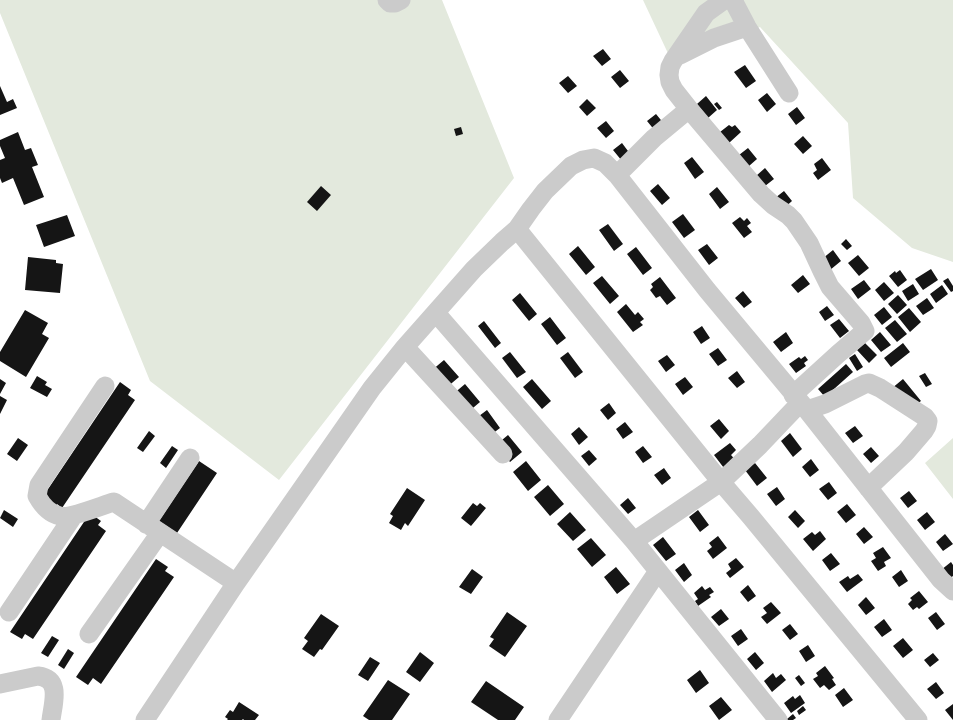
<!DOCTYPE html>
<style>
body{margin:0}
canvas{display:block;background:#fff}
</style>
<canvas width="953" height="720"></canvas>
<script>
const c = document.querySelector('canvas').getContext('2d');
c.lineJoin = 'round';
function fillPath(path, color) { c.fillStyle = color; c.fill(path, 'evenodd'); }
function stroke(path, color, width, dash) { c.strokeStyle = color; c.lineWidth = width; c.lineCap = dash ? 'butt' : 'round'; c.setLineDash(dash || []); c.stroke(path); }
const green = new Path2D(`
 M0 0H442L514 178 279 480 150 381 0 13Z
 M643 0H953V262L912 248 853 198 848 123 760 27 673 64Z
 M953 438V499L925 463Z`);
const building = new Path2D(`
 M603 49 611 59 602 66 593 56Z
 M745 65 756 81 746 88 734 72Z
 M620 70 629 81 620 88 611 77Z
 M568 76 577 86 568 93 559 83Z
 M0 86 7 102 13 99 17 108 0 115Z
 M767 93 776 104 767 112 758 100Z
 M706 96 717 110 708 118 697 104Z
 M587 99 596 108 587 116 579 107Z
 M717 102 722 108 719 110 714 104Z
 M797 107 805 118 796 125 788 114Z
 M656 114 665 125 656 132 647 121Z
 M606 121 614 131 606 138 597 128Z
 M729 125 732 127 735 125 741 132 729 143 720 132Z
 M461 127 463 134 456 136 454 129Z
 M18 132 25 150 31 148 38 165 32 167 44 197 24 205 13 178 2 183 0 178V160L5 158 0 146V140Z
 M803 136 812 146 803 154 794 144Z
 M622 143 631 155 622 161 613 150Z
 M748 148 757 159 749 166 739 155Z
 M692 157 704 172 695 179 684 163Z
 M822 158 831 170 818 180 813 173 817 170 814 164Z
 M765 168 774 179 765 186 756 176Z
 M658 184 670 198 662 205 650 191Z
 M321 186 331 195 317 211 307 202Z
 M717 187 729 202 720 209 709 194Z
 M784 191 792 201 783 209 775 198Z
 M683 214 695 230 684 238 672 222Z
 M67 215 75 236 44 247 36 225Z
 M740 217 744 221 747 218 751 223 747 226 752 232 744 238 732 223Z
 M608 224 623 244 614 251 599 230Z
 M846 239 852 246 847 250 841 244Z
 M707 244 718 258 709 265 698 250Z
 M578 246 595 267 586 275 569 254Z
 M636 247 652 268 643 275 627 254Z
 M833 250 841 261 830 270 822 259Z
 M858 255 869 268 859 276 848 263Z
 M28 257 56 260V263L63 264 60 293 25 290Z
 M931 269 938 280 923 290 915 279Z
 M900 270 907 280 898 287 889 276 895 271 896 273Z
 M803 275 810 284 798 293 791 285Z
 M602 276 619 296 610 304 593 283Z
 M660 277 676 298 667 305 660 296 656 298 650 290 653 287 651 284Z
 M948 278 953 286V291L951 292 943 281Z
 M864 280 871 289 858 299 851 289Z
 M884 282 894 293 884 301 875 290Z
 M913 284 919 294 908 301 902 291Z
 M942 285 948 294 936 303 930 294Z
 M743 291 752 302 744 308 735 298Z
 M520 293 537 314 529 321 512 300Z
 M898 295 907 305 897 314 888 304Z
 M927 298 934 308 923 315 916 306Z
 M626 304 635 315 638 312 644 319 640 322 643 325 633 332 617 312Z
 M827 306 834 315 825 321 819 312Z
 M884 307 892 317 882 325 874 315Z
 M909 308 921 322 910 332 898 317Z
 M25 310 48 323 42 334 49 338 26 377 0 361V352Z
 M550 317 566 338 557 345 541 324Z
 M839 319 849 331 840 338 830 325Z
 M895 320 907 334 897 342 885 328Z
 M484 321 501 343 495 348 478 326Z
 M702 326 710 338 701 344 693 332Z
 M786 332 793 343 781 352 773 342Z
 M880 332 891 345 881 352 871 340Z
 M865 343 877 355 869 363 857 350Z
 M903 343 910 352 891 367 884 358Z
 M718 348 727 360 718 366 709 354Z
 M510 352 526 372 517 378 502 358Z
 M568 352 583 372 575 378 560 358Z
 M855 354 863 367 857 371 849 358Z
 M667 355 675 365 666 372 658 361Z
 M805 356 808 360 804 363 806 366 796 373 789 364 799 357 801 359Z
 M444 360 459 377 446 388 431 371Z
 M846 364 853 372 825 397 818 389Z
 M737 371 745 382 737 388 728 378Z
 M925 373 932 384 926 387 919 376Z
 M37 376 47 382 45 385 52 389 47 397 30 388Z
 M685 377 693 387 683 395 675 384Z
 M0 379 6 383 0 394Z
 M532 379 551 401 542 409 523 387Z
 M903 379 921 401 908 410 891 389Z
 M120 382 131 390 128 395 135 400 62 508 57 504 53 510 40 501Z
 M465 384 480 402 467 413 452 395Z
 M0 396 7 400 0 414Z
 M609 403 616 413 608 420 600 410Z
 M487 410 500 428 488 437 475 419Z
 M719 419 729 431 721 439 710 426Z
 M625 422 633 432 623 439 616 429Z
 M855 426 863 436 853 443 845 433Z
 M579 427 588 437 579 445 571 434Z
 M149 431 155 436 143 452 137 448Z
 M790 433 802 449 793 457 781 441Z
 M508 435 522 452 510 462 496 445Z
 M18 438 28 445 17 461 7 454Z
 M730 443 736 450 731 455 738 463 727 472 714 455Z
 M172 446 178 450 166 468 160 463Z
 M643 446 652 457 643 463 635 452Z
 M871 447 879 456 871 463 863 454Z
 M589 450 597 459 589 466 581 456Z
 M811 459 819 470 810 477 802 467Z
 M199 461 217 473 177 533 159 521Z
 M526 461 541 480 528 491 513 472Z
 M755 463 767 478 757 486 745 470Z
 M664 468 671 478 662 485 654 475Z
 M829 482 837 493 828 500 819 489Z
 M548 485 564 504 550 516 534 497Z
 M777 487 785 499 776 506 767 494Z
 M407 488 425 500 408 526 405 523 401 530 389 523 393 516 390 514Z
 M909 491 917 501 908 508 900 498Z
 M628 498 636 508 628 514 620 505Z
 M473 503 477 506 480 503 486 508 471 526 461 518Z
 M847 504 856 515 846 523 837 512Z
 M4 510 18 519 13 527 0 518Z
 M698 510 709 525 700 532 689 517Z
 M795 510 805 521 798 528 788 517Z
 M570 512 586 530 573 541 557 524Z
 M927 512 935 522 925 530 917 520Z
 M90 513 101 521 98 525 106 531 33 639 25 634 22 639 10 632Z
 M864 527 873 537 864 544 856 534Z
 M820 531 826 539 813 551 803 539 812 532 815 535Z
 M945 534 953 544 943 551 936 542Z
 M718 536 727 548 713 559 707 551 712 547 709 543Z
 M663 537 676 554 666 561 653 545Z
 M591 538 606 555 592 567 577 549Z
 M883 547 891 558 884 562 886 566 878 571 871 561 876 558 873 553Z
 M831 553 840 564 830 571 822 560Z
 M736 558 744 567 730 578 726 573 731 569 728 564Z
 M156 559 168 567 165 571 174 577 101 684 93 678 88 685 76 677Z
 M951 562 953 565V576L949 579 941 570Z
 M684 563 692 575 684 582 675 570Z
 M616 567 630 584 617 594 604 577Z
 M472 569 483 577 471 594 459 587Z
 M901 570 908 581 899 587 892 577Z
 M858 574 863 580 847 592 839 582 848 576 850 579Z
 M748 585 756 596 748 602 740 592Z
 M702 586 705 590 710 587 714 592 709 595 711 597 698 606 695 601 698 599 694 593Z
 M919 591 928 602 919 609 917 607 913 610 908 604 912 600 910 598Z
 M866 597 875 608 866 615 858 605Z
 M771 602 781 613 767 624 761 617 767 613 763 608Z
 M721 609 729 619 719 626 711 617Z
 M507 612 527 626 505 657 489 646 494 639 490 637Z
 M936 612 945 624 937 630 928 618Z
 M321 614 339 626 322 650 320 649 314 657 302 649 308 641 304 638Z
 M884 619 892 630 882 637 874 627Z
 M790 624 798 634 790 640 782 630Z
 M741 629 748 639 738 646 731 636Z
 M52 636 59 640 48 657 41 653Z
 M903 638 913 650 903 658 893 646Z
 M808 645 815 656 806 662 799 651Z
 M68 649 74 653 64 669 58 665Z
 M420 652 434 663 420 682 406 672Z
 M755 652 764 663 756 670 747 659Z
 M933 653 939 660 930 667 924 660Z
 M370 657 380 663 368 681 358 675Z
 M825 666 834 678 832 679 836 685 829 690 824 685 820 688 813 679 818 676 816 673Z
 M700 670 709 683 696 693 687 680Z
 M773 673 776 678 781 674 786 680 772 692 764 681Z
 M799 675 805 683 801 686 795 678Z
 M388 680 410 694 392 720H369L363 716Z
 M486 681 524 707 515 720H498L471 702Z
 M936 682 944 693 936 699 927 689Z
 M844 688 853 700 843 707 835 695Z
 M800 695 805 703 791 713 784 703 793 696 795 699Z
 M721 697 732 710 719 720 709 706Z
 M239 702 259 715 255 720H244L243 719 242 720H227L228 719 225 717 230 710 233 712Z
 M953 704V720L945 710Z
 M803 706 806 710 799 715 797 711Z
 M793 714 796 718 793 720H788L787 719Z`);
const minor = new Path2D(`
 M387 0 390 3H395L401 0
 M724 0 706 13 673 61 670 67 669 75 670 82 674 90 689 109 761 194 773 205 788 215 794 221 809 243 822 271 830 287 861 323 865 331 838 354 793 395
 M734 0 735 4 747 27 789 93
 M680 55 714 38 747 27
 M617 175 654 138 689 109
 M517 229 721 482 751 517 918 720
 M436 313 634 541 778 720
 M405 347 503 454
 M105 386 39 485 37 496C42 505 50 514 60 516 69 519 103 505 114 502L236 583
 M807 410 825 404 865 384 869 383 880 388 925 417 928 421 927 426 924 431 906 452 868 488
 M146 524 190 458
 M634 541 721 482 760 445 800 403
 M9 612 74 515
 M89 634 160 533
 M0 684 38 676C62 679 53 703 51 720
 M145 720 236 583 310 477 372 388 405 347 474 269 502 242 517 229 531 209 545 191 571 166 583 160 594 158 605 163 617 175 707 290 807 410 941 580 953 591
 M558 720 658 571`);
fillPath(green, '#e3e9dd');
fillPath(building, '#151515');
stroke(minor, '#cbcbcb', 19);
</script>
